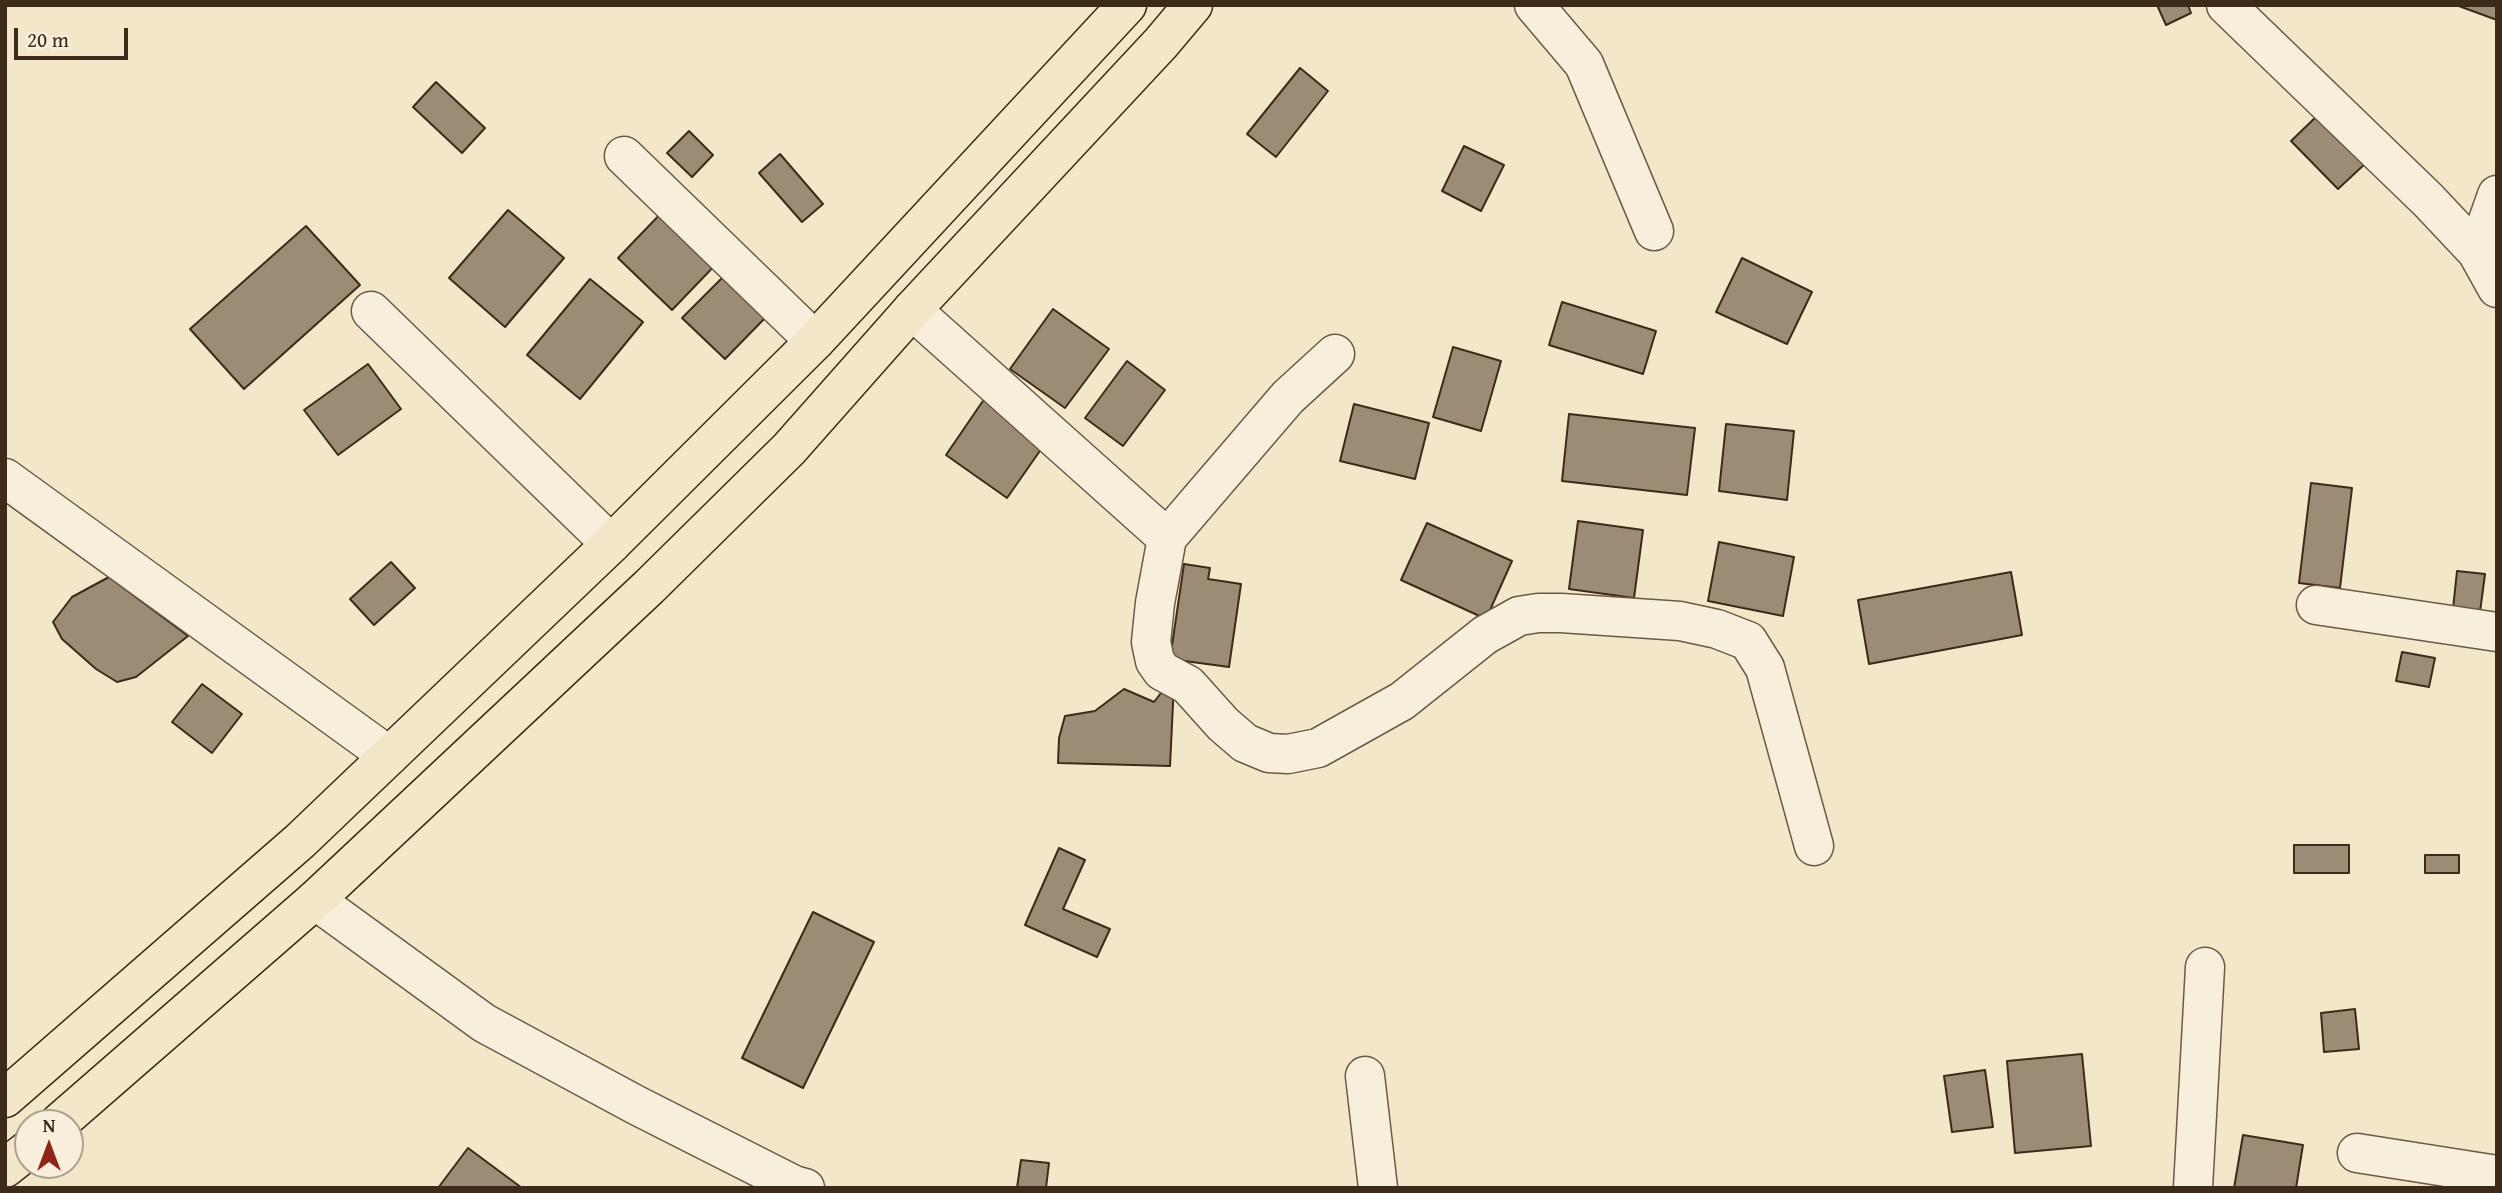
<!DOCTYPE html>
<style>
body{margin:0}
#map{position:relative;width:2502px;height:1193px;overflow:hidden;background:#f3e7c9;font-family:"Gentium Book Plus",serif}
canvas{display:block}
.frame{position:absolute;inset:0;border:7px solid #3e2a19;pointer-events:none}
.north{position:absolute;left:14px;top:1109px;width:70px;height:70px;box-sizing:border-box;background:#f7efdc;border:2px solid #ada08e;border-radius:50%;rotate:0deg;font-size:19px;font-weight:700;line-height:28px;text-align:center;color:#3e2a19}
.north::after{content:'';display:block;margin:auto;width:24px;height:32px;background:#8f2418;clip-path:polygon(50% 0,100% 100%,50% 72%,0 100%)}
.scale{position:absolute;left:14px;top:28px;width:114px;height:32px;box-sizing:border-box;border:4px solid #3e2a19;border-top:0;padding-left:9px;font-size:21px;line-height:24px;white-space:nowrap;color:#3e2a19;-webkit-text-stroke:5px #f7efdc;paint-order:stroke}
</style>
<div id="map">
<canvas width="2502" height="1193"></canvas>
<div class="frame"></div>
<div class="north">N</div>
<div class="scale">20 m</div>
</div>
<script>
const c = document.querySelector('canvas').getContext('2d');
c.lineJoin = 'round';
function fillPath(path, color) { c.fillStyle = color; c.fill(path, 'evenodd'); }
function stroke(path, color, width, dash) { c.strokeStyle = color; c.lineWidth = width; c.lineCap = dash ? 'butt' : 'round'; c.setLineDash(dash || []); c.stroke(path); }
const building = new Path2D(`
 M2157 5H2188L2191 13 2166 25Z
 M2456 5H2497V20Z
 M1300 68 1328 91 1276 157 1247 134Z
 M436 82 485 128 462 153 413 107Z
 M2320 113 2367 162 2338 189 2291 141Z
 M689 131 713 155 692 177 667 153Z
 M1464 146 1504 165 1481 211 1442 191Z
 M780 154 823 204 802 222 759 173Z
 M667 207 721 259 672 310 618 258Z
 M508 210 564 258 505 327 449 278Z
 M306 226 360 285 244 389 190 329Z
 M1742 258 1812 292 1787 344 1716 312Z
 M723 277 766 317 725 359 682 318Z
 M590 279 643 322 580 399 527 355Z
 M1562 302 1656 331 1643 374 1549 345Z
 M1053 309 1109 349 1065 408 1010 369Z
 M1453 347 1501 361 1481 431 1433 417Z
 M1127 361 1165 390 1123 446 1085 418Z
 M368 364 401 409 338 455 304 410Z
 M989 392 1051 435 1007 498 946 455Z
 M1354 404 1429 423 1415 479 1340 461Z
 M1569 414 1695 428 1687 495 1562 481Z
 M1726 424 1794 431 1787 500 1719 491Z
 M2311 483 2352 488 2340 588 2299 583Z
 M1578 521 1643 530 1634 598 1569 589Z
 M1427 523 1512 561 1486 619 1401 580Z
 M1719 542 1794 557 1783 616 1708 601Z
 M391 562 415 588 374 625 350 599Z
 M1184 564 1210 568 1208 579 1241 584 1229 667 1170 659Z
 M2457 571 2485 574 2480 612 2453 609Z
 M2011 572 2022 635 1869 664 1858 600Z
 M109 577 188 636 136 677 117 682 96 669 62 639 53 622 72 597Z
 M2402 652 2435 658 2429 687 2396 681Z
 M1174 683 1170 766 1058 763 1059 738 1065 716 1095 711 1124 689 1154 702 1164 689Z
 M202 684 242 714 212 753 172 722Z
 M2294 845H2349V873H2294Z
 M1059 848 1085 860 1063 909 1110 929 1097 957 1025 925Z
 M2425 855H2459V873H2425Z
 M813 912 874 942 803 1088 742 1058Z
 M2355 1009 2359 1049 2324 1052 2321 1013Z
 M2082 1054 2091 1146 2015 1153 2007 1061Z
 M1985 1070 1993 1127 1952 1132 1944 1076Z
 M2243 1135 2303 1145 2296 1188H2234Z
 M468 1148 522 1188H438Z
 M1021 1160 1049 1163 1046 1188H1017Z`);
const street = new Path2D(`
 M1534 5 1584 64 1654 231
 M2226 5 2428 200 2477 252 2497 288
 M624 156 815 341
 M2477 252 2497 195
 M912 310 1167 538 1288 397 1335 354
 M371 311 611 544
 M5 478 389 756
 M1167 538 1155 603 1151 642 1155 661 1162 671 1188 685 1223 724 1245 743 1269 753 1288 754 1318 748 1402 701 1485 635 1519 616 1538 613H1561L1680 621 1717 629 1748 641 1765 668 1814 846
 M2316 605 2497 632
 M315 900 484 1023 636 1105 794 1185 805 1188
 M1365 1076 1378 1188
 M2357 1153 2497 1175
 M2193 1188 2205 967`);
const primary = new Path2D(`
 M5 1098 300 841 611 544 815 341 1127 5
 M59 1123 315 900 649 587 789 449 912 310 1161 43 1193 5
 M5 1168 28 1150`);
fillPath(building, '#9c8c75');
stroke(building, '#3e2a19', 2);
stroke(street, '#6b5945', 41);
stroke(primary, '#3e2a19', 41);
stroke(street, '#f7efdc', 38);
stroke(primary, '#f3e7c9', 38);
</script>
